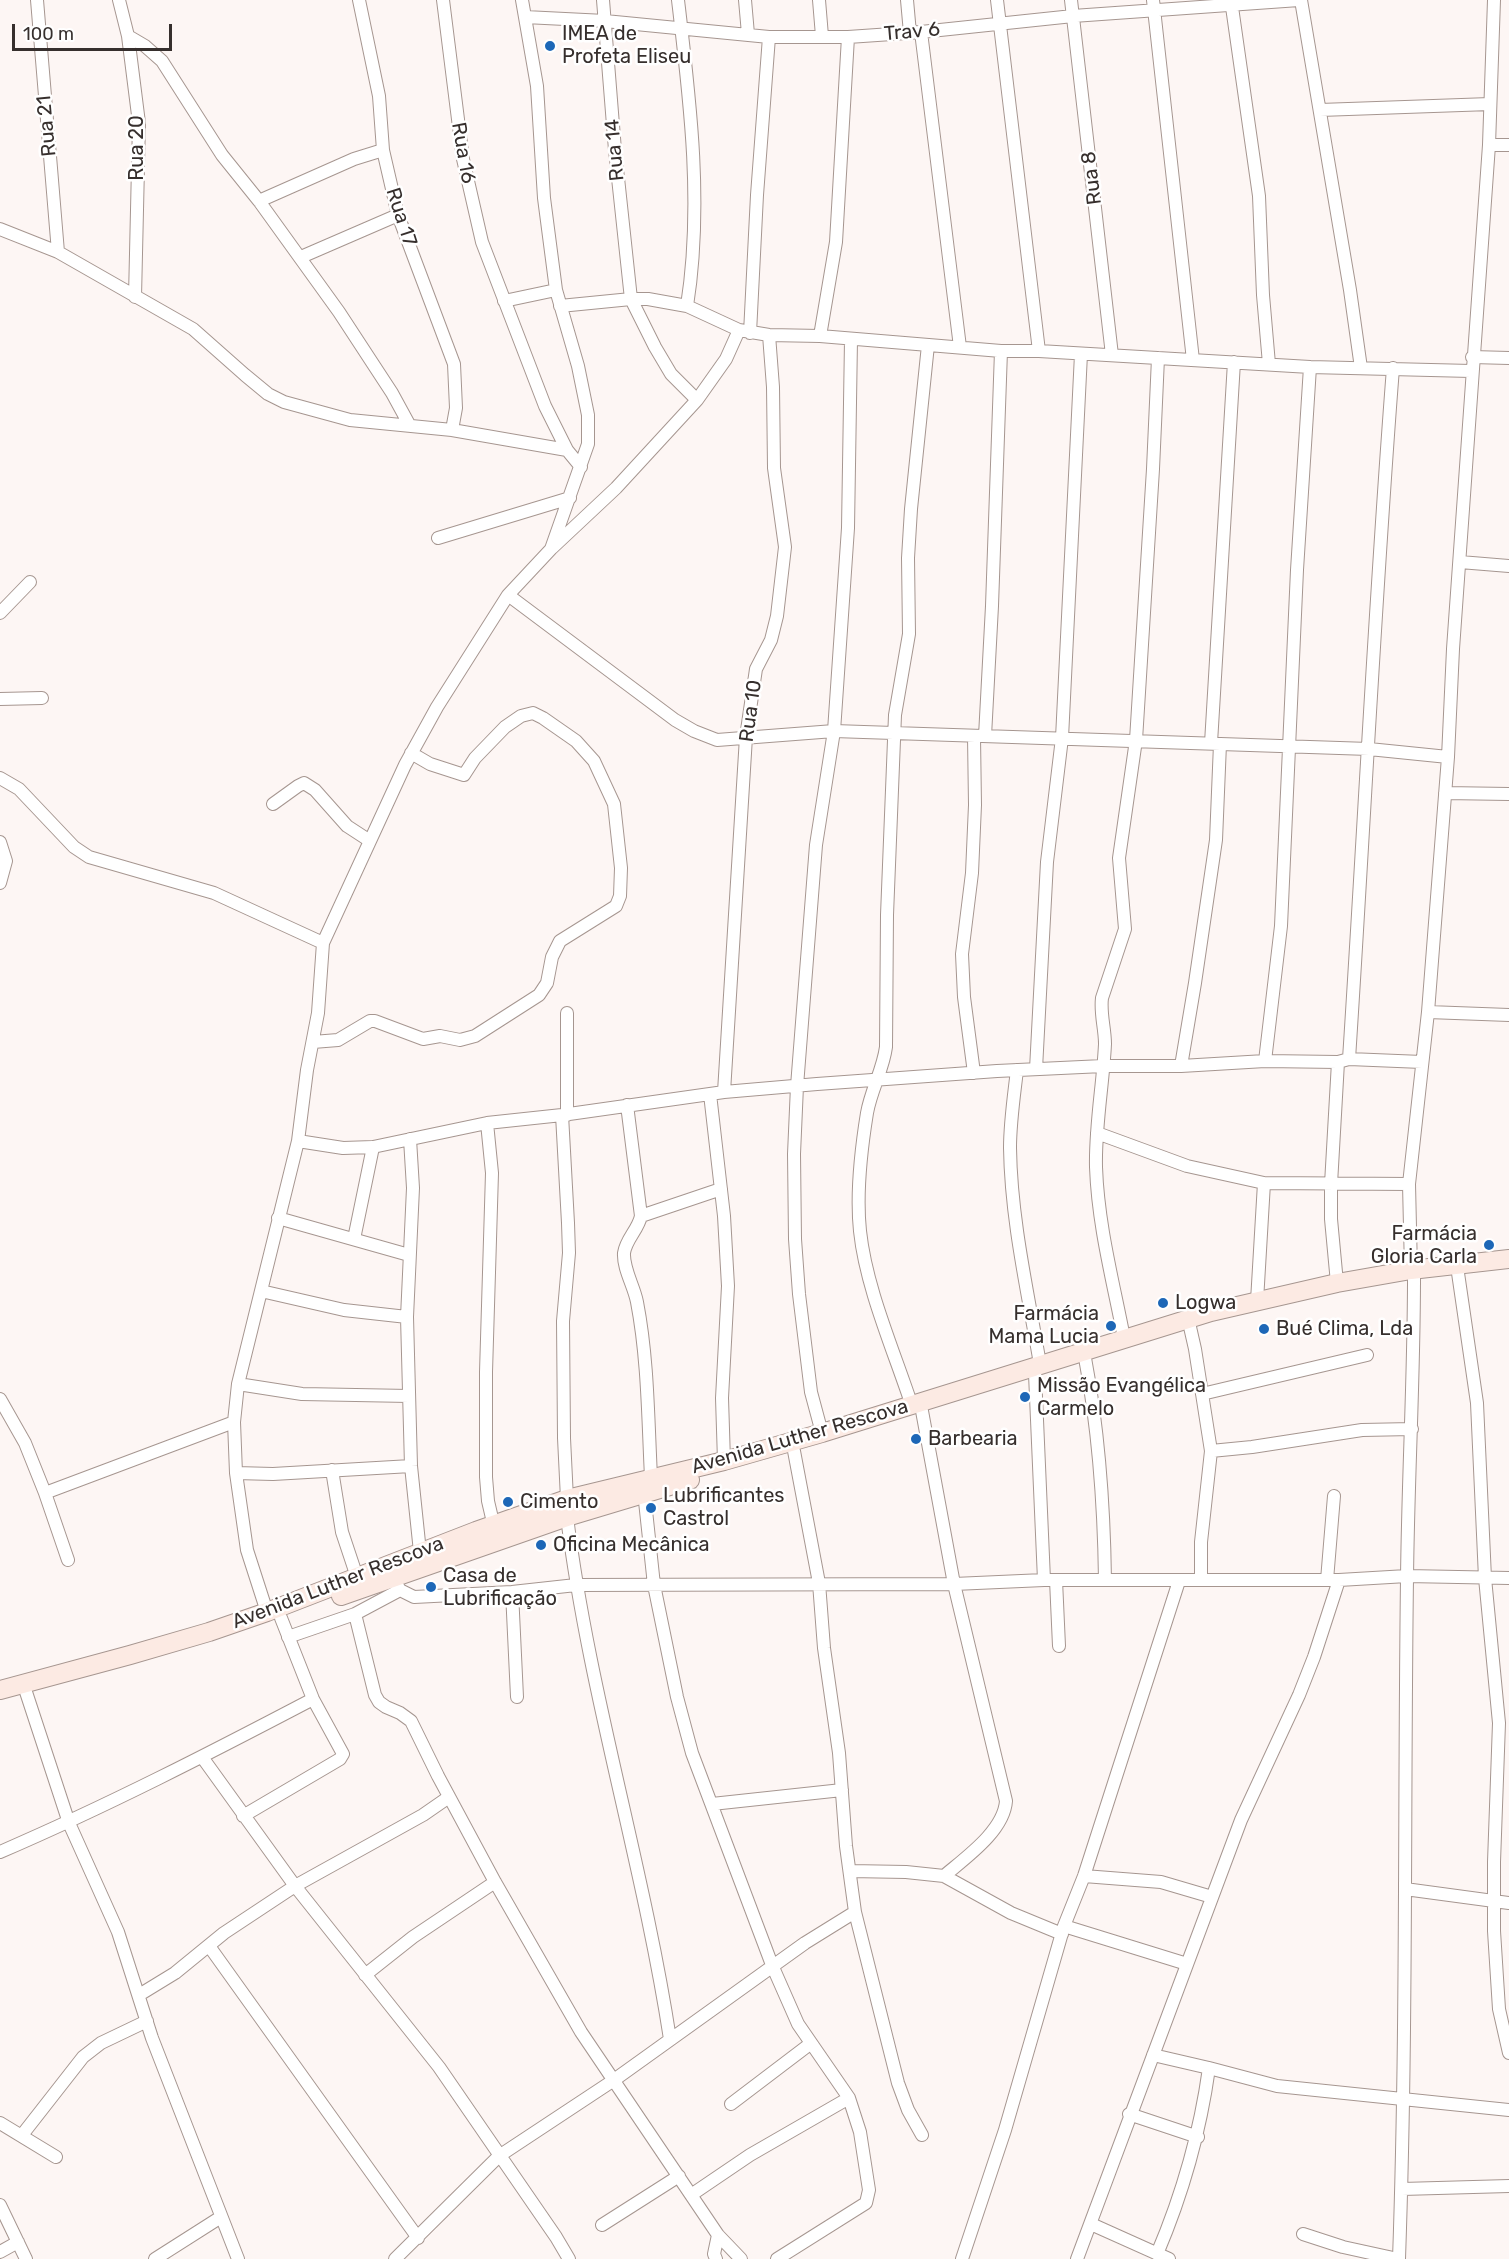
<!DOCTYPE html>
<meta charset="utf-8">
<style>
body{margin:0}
#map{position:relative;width:1509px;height:2259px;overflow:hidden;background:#fdf6f4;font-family:Rubik,sans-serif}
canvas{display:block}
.scale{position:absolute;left:12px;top:24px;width:160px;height:27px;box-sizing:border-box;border:3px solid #362f2d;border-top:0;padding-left:8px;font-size:18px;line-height:21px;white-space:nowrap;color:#362f2d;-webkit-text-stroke:4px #fff;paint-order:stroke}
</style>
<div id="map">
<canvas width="1509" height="2259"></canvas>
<div class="scale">100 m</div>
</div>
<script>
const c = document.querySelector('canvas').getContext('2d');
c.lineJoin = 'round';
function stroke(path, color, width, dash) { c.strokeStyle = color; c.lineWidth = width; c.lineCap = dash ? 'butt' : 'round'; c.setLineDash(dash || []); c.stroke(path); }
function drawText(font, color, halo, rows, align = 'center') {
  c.font = font + ' Rubik,sans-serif'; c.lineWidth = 5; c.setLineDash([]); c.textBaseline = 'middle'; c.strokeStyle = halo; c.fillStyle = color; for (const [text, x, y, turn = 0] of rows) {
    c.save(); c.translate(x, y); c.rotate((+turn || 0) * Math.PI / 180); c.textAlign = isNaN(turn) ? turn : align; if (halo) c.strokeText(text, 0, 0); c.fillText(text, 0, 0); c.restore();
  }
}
const street = new Path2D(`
 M37 0 58 252
 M119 0 128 36 139 123 135 297
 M359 0 379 96 383 150 398 215 454 364 456 408 452 430
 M443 0 463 159 482 242 545 406 567 450 581 467
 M603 0 615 150 631 299 655 347 671 374 697 400
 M678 0C690 101 703 205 687 306
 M745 0 748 34
 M819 0 822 36
 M907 0 910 33
 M997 0 1039 351
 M1071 0 1112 355
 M1153 0 1193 360
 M1231 0 1259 196 1263 295 1269 364
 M1301 0 1350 290 1361 368
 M525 17 605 21 769 37H848L921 32 1073 16 1299 0
 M921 32 960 347
 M128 36 145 46 162 61 222 155 259 201 339 312 392 393 410 426
 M1320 110 1490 104
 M1489 145H1509
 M259 201 354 159 383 150
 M0 229 58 252 193 329 245 375 268 394 284 402 350 420 452 430 567 450
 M301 257 398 215
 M504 301 556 290
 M560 306 631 299H648L687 306 739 330 769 335 820 336 1001 351H1039L1310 367 1471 371
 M750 333 757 195 769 37
 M820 336 836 242 848 37
 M1472 357 1509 358
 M438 538 570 498
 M552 548 616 488 697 400 726 359 739 330
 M1460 562 1509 566
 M508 595 675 720 694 731 717 740 834 731 1369 749 1448 757
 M0 613 30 582
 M0 699 42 698
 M985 736 992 606 1001 351
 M974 737 975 805 972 873 962 954 964 997 974 1073
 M1211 743 1234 362
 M0 778 19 789 74 847 89 857 214 893 323 943
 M1445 793 1509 794
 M273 804 298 786 304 783 315 790 347 826 370 841
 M0 842 6 861 0 883
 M1428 1012 1509 1015
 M567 1013V1115
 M313 1042 338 1040 370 1021H375L423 1039 440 1036 460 1040 475 1036 539 995 547 983 552 957 560 941 616 906 620 896 621 868 614 804 594 761 576 741 543 718 533 713 521 716 505 727 475 758 464 775 430 764 411 753
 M1349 1059C1364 829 1375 598 1393 368
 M1265 1061 1281 926 1297 570 1310 367
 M1181 1066 1195 983 1216 840 1220 744
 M1036 1069 1047 862 1062 738 1081 354
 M1017 1070C1014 1096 1010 1122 1010 1148 1011 1220 1028 1293 1040 1364
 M724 1092 746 737 756 669 771 640 777 616 785 547 774 468 773 387 769 335
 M710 1094 724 1216 728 1286 722 1398 724 1461
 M627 1105 641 1216C638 1230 626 1239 624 1253 623 1269 634 1286 637 1302 648 1359 648 1419 651 1477
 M562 1115 568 1223 569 1253 563 1321 564 1438 567 1499
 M487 1123 492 1173 486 1372V1477L488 1501 495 1531
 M1097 1133 1187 1166 1264 1183 1409 1184
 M410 1139 413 1188 407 1317 411 1466 420 1552
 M298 1141 343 1148 373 1147 487 1123 562 1115 724 1092 817 1084 997 1071 1103 1066H1181L1265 1061 1338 1062 1349 1059 1422 1062
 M641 1216 721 1189
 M278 1218 409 1255
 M354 1239 373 1147
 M1411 1270 1409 1184 1428 1012 1448 757 1453 649 1489 145 1494 0
 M1458 1273 1477 1403 1485 1578 1499 1723 1494 1862V1931L1499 2009 1509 2053
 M1337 1283 1331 1219V1184L1338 1062
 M261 1291 344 1310 407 1317
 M1257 1301 1264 1183
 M1190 1327 1195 1349 1211 1451 1201 1542V1580
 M1124 1338C1113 1281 1098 1225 1096 1167 1095 1126 1103 1085 1105 1044 1105 1028 1100 1014 1102 998L1125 929 1119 858 1136 740 1153 469 1158 358
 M1085 1358C1099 1432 1104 1505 1105 1580
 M1035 1374 1044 1580
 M238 1384 302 1394 409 1396
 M1202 1394 1367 1355
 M0 1399 25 1443 45 1493 68 1560
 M912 1406C894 1351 866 1288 860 1231 856 1193 861 1150 867 1113 871 1090 883 1070 886 1047L887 915 895 715 909 634 908 558 911 509 928 345
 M922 1411 954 1584 1006 1801C1004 1831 965 1858 944 1876
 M822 1433 811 1392 799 1294 795 1239 794 1154 797 1086 816 845 834 731 848 528 851 340
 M794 1451 819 1583 824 1648 839 1753 846 1846 855 1912 898 2083 908 2110 922 2135
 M1211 1451 1252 1447 1362 1430 1412 1429
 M332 1470 342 1532 357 1577
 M236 1473 273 1474 411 1466
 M644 1492 654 1585 677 1697 692 1753 772 1965 798 2024 849 2098 860 2132 869 2190 866 2203 777 2259
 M45 1493 234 1422
 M567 1517C589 1693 643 1863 670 2039
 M393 1578 400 1590 414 1597 512 1592 576 1585 954 1584 1044 1580H1339L1407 1576 1509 1578
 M1056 1580 1059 1646
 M1327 1580 1334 1496
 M512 1592 517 1697
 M267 1612 247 1550 236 1473 234 1422 238 1384 298 1141 307 1070 318 1013 323 943 405 765 437 707 508 595 551 549 588 444V415L578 366 556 290 544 198 537 86 522 0
 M355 1614 400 1590
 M288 1637 355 1614 375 1695 379 1702 386 1707 400 1713 411 1721 438 1776 495 1882 581 2032 718 2235 741 2259
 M26 1692 69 1823 118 1932 152 2038 238 2259
 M202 1757 295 1886 439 2067 556 2237 569 2259
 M712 1804 842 1790
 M243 1816 340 1759 343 1754 313 1699 281 1618
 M0 1852C107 1806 210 1753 313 1699
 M850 1871 906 1872 944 1876 1011 1913 1062 1934
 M1084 1876 1161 1882 1212 1897
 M1405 1889 1509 1903
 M1064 1926 1187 1964
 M209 1946 418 2238
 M365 1975 413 1937 495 1882
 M139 1995 175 1973 224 1933 295 1886 423 1815 449 1797
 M1153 2055 1209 2068 1277 2086 1509 2110
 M731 2104 810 2044
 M1129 2114 1198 2137
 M0 2123 56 2157
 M22 2135 83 2057 101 2043 147 2021
 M1402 2189 1509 2186
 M691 2195 750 2155 849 2098
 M0 2205 26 2259
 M1091 2224 1169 2259
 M602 2225 679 2176
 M1303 2234 1343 2247 1398 2259
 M0 2252 18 2242
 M1157 2254C1183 2193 1200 2133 1209 2068
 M155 2259 221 2217
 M395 2259 499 2156 614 2080 805 1943 855 1912
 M716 2259 714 2254 718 2235
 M962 2259 1005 2130 1064 1926 1084 1876 1179 1581
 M1077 2259 1241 1820 1299 1695 1314 1657 1339 1580
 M1399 2259C1407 2032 1404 1805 1407 1579 1408 1478 1414 1378 1414 1278`);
const secondary = new Path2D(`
 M341 1596 567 1517 690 1480
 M0 1690 130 1655 209 1632 267 1612 476 1531 567 1499 724 1461 822 1433 1211 1312 1337 1283 1411 1270 1509 1259`);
const markers = [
 [550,46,6,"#1d67b7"],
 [1489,1245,6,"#1d67b7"],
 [1163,1303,6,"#1d67b7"],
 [1111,1326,6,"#1d67b7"],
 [1264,1329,6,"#1d67b7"],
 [1025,1397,6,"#1d67b7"],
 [916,1439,6,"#1d67b7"],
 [508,1502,6,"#1d67b7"],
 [651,1508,6,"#1d67b7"],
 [541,1545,6,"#1d67b7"],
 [431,1587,6,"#1d67b7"]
];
const streetNames = [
 ["Trav 6",912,32,-5],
 ["Rua 21",47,126,-95],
 ["Rua 20",137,148,-90],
 ["Rua 14",615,150,-95],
 ["Rua 16",463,153,80],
 ["Rua 8",1092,178,-97],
 ["Rua 17",401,217,72],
 ["Rua 10",751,711,-82],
 ["Avenida Luther Rescova",800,1437,-16],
 ["Avenida Luther Rescova",338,1583,-21]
];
const poiNames = [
 ["IMEA de",562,34],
 ["Profeta Eliseu",562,57],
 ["Farmácia",1477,1234,"right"],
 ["Gloria Carla",1477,1257,"right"],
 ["Logwa",1175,1303],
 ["Farmácia",1099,1314,"right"],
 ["Mama Lucia",1099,1337,"right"],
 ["Bué Clima, Lda",1276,1329],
 ["Missão Evangélica",1037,1386],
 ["Carmelo",1037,1409],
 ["Barbearia",928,1439],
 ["Lubrificantes",663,1496],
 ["Castrol",663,1519],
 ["Cimento",520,1502],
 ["Oficina Mecânica",553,1545],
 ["Casa de",443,1576],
 ["Lubrificação",443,1599]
];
stroke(street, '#a69690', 14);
stroke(secondary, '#a69690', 20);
stroke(street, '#fff', 12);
stroke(secondary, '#fceae3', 18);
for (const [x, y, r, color] of markers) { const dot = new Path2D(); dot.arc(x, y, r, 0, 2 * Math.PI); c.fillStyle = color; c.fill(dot); stroke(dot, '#fff', 2); }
drawText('20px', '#362f2d', '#fff', streetNames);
drawText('20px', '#362f2d', '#fff', poiNames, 'left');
</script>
